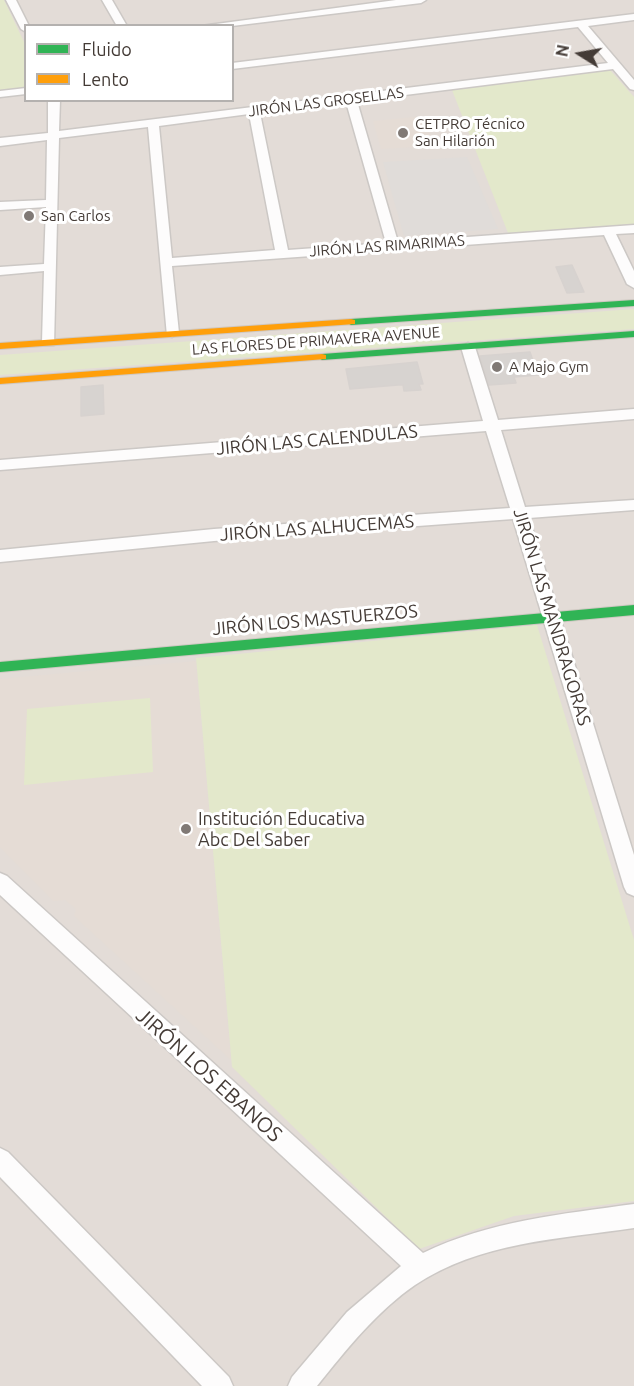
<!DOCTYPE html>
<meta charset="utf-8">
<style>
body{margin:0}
#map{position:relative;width:634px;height:1386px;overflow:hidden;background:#efece9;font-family:Ubuntu,sans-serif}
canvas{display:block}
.legend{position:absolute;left:24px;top:24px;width:210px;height:78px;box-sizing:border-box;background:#fff;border:2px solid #b4b1af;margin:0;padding:8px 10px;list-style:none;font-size:18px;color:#443b36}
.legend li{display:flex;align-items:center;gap:12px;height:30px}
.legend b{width:30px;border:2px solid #b4b1af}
.north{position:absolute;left:550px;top:24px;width:60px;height:60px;-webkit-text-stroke:4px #fff;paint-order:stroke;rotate:281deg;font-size:16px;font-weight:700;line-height:24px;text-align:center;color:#443b36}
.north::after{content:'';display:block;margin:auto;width:21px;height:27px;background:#443b36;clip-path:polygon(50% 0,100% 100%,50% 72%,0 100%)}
</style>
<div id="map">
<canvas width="634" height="1386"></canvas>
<ul class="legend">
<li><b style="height:8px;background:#30b455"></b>Fluido</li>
<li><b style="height:8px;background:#ff9f0a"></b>Lento</li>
</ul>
<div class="north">N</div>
</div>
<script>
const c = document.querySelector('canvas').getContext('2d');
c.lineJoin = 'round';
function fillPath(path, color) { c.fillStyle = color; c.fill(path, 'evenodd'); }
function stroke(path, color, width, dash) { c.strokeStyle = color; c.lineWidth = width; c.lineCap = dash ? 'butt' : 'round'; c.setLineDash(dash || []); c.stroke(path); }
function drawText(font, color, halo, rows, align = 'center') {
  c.font = font + ' Ubuntu,sans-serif'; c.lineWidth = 6; c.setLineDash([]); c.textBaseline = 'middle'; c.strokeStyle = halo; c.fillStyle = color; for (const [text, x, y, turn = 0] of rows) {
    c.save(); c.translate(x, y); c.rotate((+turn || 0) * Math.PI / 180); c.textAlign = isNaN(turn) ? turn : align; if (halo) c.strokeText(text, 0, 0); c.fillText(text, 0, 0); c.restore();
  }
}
const residential = new Path2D(`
 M0 0H634V1386H0ZM26 26H232V100H26Z`);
const industrial = new Path2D(`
 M467 157 498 229 404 236 383 162Z`);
const education = new Path2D(`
 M424 116 434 146 381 149 373 121Z
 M196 661 231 1060 74 916 76 909 65 900 53 901 0 847V679Z`);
const green = new Path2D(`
 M0 0H4L25 44V89L0 92Z
 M610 70 634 97V224L508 233 452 90Z
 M634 309V329L0 375V355Z
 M537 625 634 940V1201L514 1216 419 1249 232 1067 196 658Z
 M150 698 153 772 24 785 27 709Z`);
const building = new Path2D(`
 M572 265 584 292 567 293 556 267Z
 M530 352 538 375 514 377 516 383 489 385 480 356Z
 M417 362 423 384H419L421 390 404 391 403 385H398L350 389 346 369Z
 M103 385 104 414 81 416V387Z`);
const street = new Path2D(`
 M6 0H16L29 26H26V32L21 29Z
 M102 0H112L127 26H117Z
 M396 0H426L421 3 232 26H201Z
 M634 14V20L588 26 634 80V90L630 89 613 69 357 101 398 242 634 225V233L616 234 634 271V288L627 284 604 235 172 266 179 333 172 337 167 336 148 127 59 138 54 345H44L42 342 44 271 0 275V267L44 264 46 207 0 210V202L46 200 47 140 0 146V138L48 133V100H60L59 131 608 63 578 27 232 69V63ZM346 102 386 243 288 250 260 113ZM249 114 275 250 172 258 159 126Z
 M26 88V94L0 97V91Z
 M468 343 475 347 498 420 634 409V419L501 430 525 507 634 500V510L529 518 634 855V896L627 893 624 887 513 519 214 541 0 562V550L214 529 510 508 486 431 0 470V460L483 421 461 347Z
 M0 873 7 876 423 1253C489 1221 562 1214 634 1204V1228C560 1239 479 1242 415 1285 377 1311 346 1350 317 1386H288L292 1377 347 1312 401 1266 0 895Z
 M0 1148 8 1152 229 1377 233 1386H202L0 1177Z`);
const fast = new Path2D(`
 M634 300V306L351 325 346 322 351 319Z
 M634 331V337L322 360 317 357 322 354Z
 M634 605V615L0 672V662Z`);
const slow = new Path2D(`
 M351 319 355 320V324L0 349V343Z
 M322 354 326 355V359L0 384V378Z`);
const markers = [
 [403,133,6,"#807975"],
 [29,216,6,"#807975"],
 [497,367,6,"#807975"],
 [186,829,6,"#807975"]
];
const farStreetnames = [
 ["JIRÓN LAS GROSELLAS",326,102,-7],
 ["JIRÓN LAS RIMARIMAS",387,246,-4],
 ["LAS FLORES DE PRIMAVERA AVENUE",316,341,-4]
];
const farPoinames = [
 ["CETPRO Técnico",415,124],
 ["San Hilarión",415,141],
 ["San Carlos",41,216],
 ["A Majo Gym",509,367]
];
const streetNames = [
 ["JIRÓN LAS CALENDULAS",317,440,-5],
 ["JIRÓN LAS ALHUCEMAS",317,528,-4],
 ["JIRÓN LAS MANDRAGORAS",552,617,73],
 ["JIRÓN LOS MASTUERZOS",315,620,-5]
];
const poiNames = [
 ["Institución Educativa",198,819],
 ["Abc Del Saber",198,840]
];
const nearStreetnames = [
 ["JIRÓN LOS EBANOS",209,1075,42]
];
fillPath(residential, '#e3dcd7');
fillPath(industrial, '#e0dcd9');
fillPath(education, '#e5dcd5');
fillPath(green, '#e3e8cb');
fillPath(building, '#d7d3d0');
stroke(building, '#d7d2cf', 1.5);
stroke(street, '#ccc8c5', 3);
stroke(fast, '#cfc8c2', 2);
stroke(slow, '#cfc8c2', 2);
fillPath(street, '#fdfcfc');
fillPath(fast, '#30b455');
fillPath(slow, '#ff9f0a');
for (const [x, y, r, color] of markers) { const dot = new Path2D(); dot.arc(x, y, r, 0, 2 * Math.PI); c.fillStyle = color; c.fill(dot); stroke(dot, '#fff', 2); }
drawText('15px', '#443b36', '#fff', farStreetnames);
drawText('15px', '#443b36', '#fff', farPoinames, 'left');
drawText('18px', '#443b36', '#fff', streetNames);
drawText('18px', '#443b36', '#fff', poiNames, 'left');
drawText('21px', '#443b36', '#fff', nearStreetnames);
</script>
